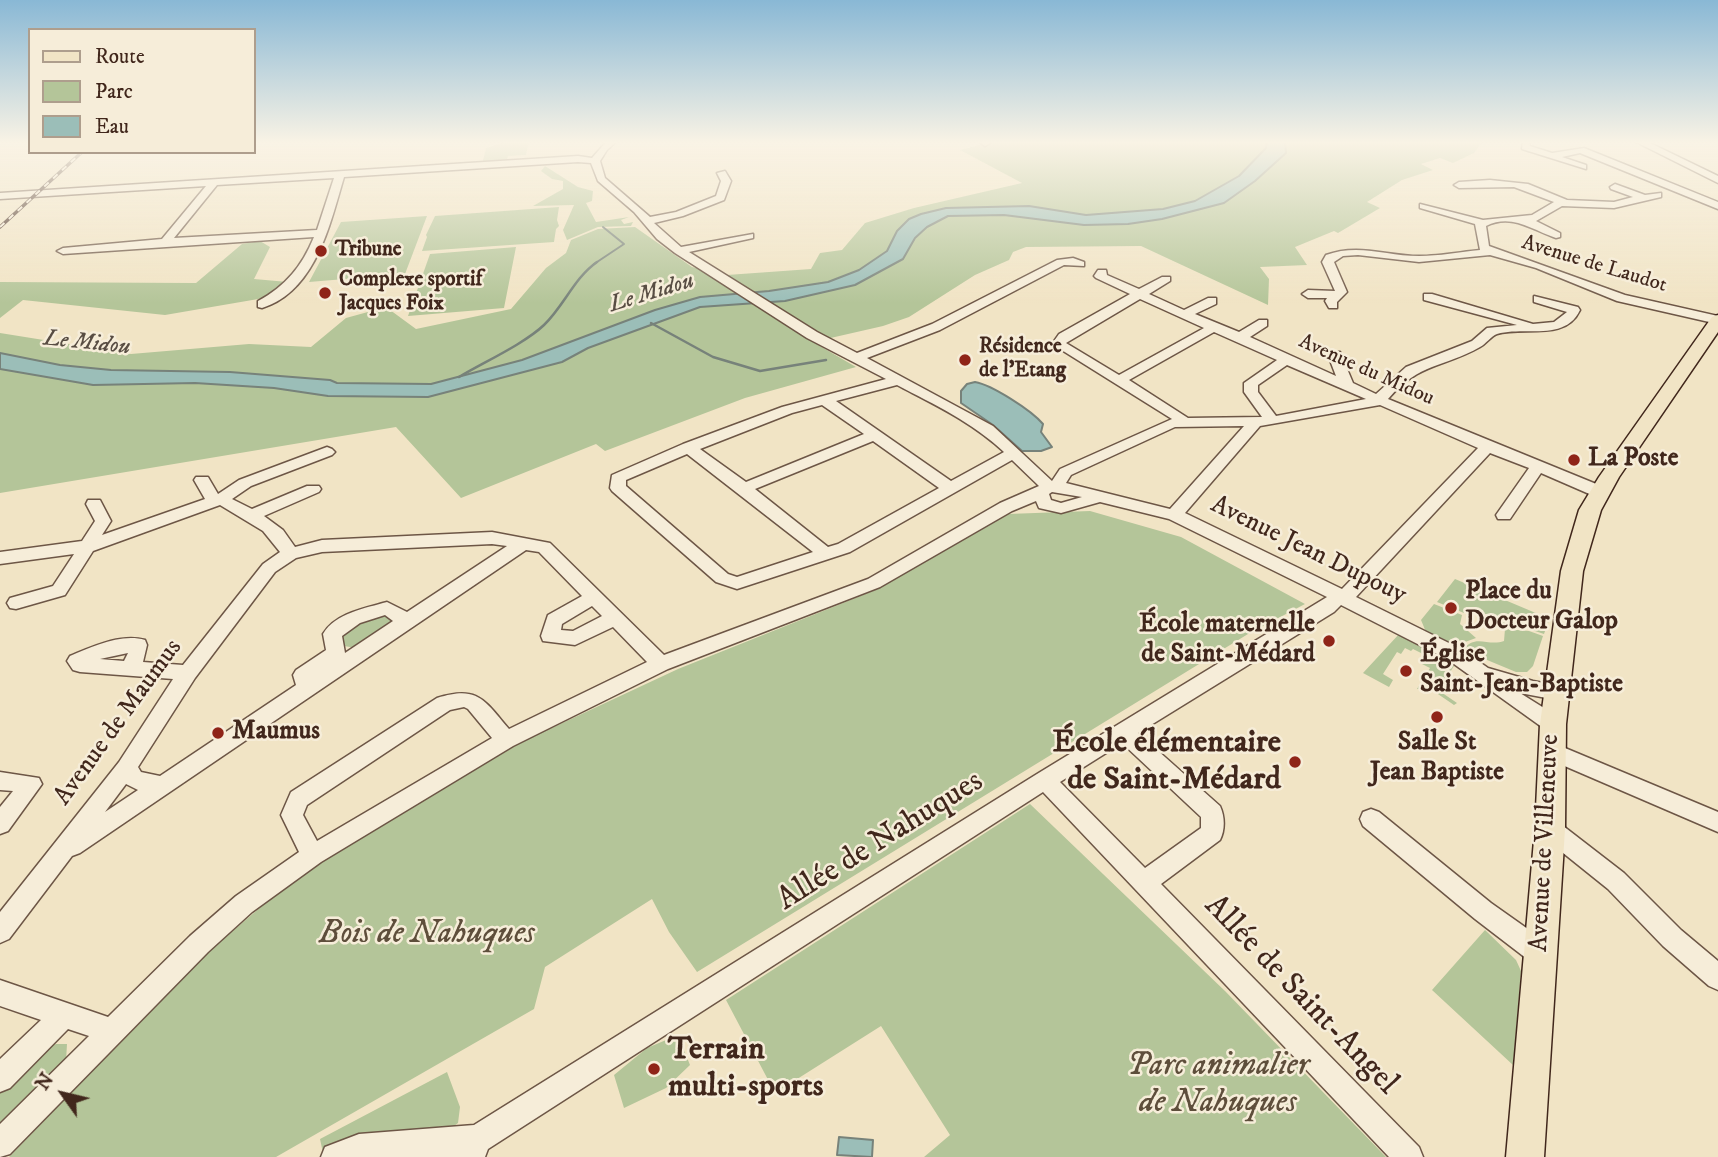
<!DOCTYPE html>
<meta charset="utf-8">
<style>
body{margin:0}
#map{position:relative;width:1718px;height:1157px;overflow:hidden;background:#f1e4c5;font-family:"IM FELL DW Pica",serif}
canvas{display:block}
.legend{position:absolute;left:28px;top:28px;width:228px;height:126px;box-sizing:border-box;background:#f6edd9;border:2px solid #ae9e8d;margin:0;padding:9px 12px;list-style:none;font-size:21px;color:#41271c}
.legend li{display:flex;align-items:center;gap:14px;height:35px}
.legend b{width:35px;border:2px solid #ae9e8d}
.north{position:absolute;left:28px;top:1059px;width:70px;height:70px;-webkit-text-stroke:5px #f6edd9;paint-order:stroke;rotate:304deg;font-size:19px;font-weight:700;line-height:28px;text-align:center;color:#41271c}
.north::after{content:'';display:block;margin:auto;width:24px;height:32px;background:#41271c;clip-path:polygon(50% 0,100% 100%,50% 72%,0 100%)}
</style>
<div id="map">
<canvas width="1718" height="1157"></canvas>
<ul class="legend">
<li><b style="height:9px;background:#f1e4c5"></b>Route</li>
<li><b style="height:19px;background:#b4c599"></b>Parc</li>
<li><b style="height:19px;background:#9bbeb8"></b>Eau</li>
</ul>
<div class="north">N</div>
</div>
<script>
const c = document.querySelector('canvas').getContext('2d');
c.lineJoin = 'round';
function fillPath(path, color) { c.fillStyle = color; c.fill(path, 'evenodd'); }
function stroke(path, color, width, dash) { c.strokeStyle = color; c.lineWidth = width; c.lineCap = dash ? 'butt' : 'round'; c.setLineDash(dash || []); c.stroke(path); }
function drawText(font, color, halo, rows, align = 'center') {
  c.font = font + ' "IM FELL DW Pica",serif'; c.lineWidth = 5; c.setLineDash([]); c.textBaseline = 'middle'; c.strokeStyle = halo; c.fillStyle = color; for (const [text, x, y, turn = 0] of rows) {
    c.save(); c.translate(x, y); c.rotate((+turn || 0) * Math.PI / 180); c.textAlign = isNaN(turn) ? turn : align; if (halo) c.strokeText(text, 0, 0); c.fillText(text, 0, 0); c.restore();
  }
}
const green = new Path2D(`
 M508 141H529L526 155 508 156 506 163 482 164 486 148Z
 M995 141H1483L1474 153 1453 163 1440 158 1421 164 1433 170 1402 180 1367 202 1380 208 1338 233 1334 231 1295 247 1307 265 1260 267 1269 279 1268 305 1141 246 1026 247 1013 252 1009 260 975 275 909 317 883 326 813 342 856 367 745 398 605 451 596 444 461 498 396 427 0 493V333L131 354 249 344 311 347 346 318 386 307 416 329 511 309 546 268 566 253 571 240 598 229 635 227 692 267 727 275 811 269 820 253 842 250 865 223 914 208 1022 183 960 150Z
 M545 166 578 187 593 191 592 201 586 203 596 222 629 217 621 220 624 224 633 222 631 226 598 227 567 240 563 230 574 205 533 206 563 189V181L552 179 541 171Z
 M559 207 557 220 559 226 556 229 554 242 422 251 427 237 426 235 435 216Z
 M427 216 405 274 309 282 341 222Z
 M260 241 270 247 254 279 288 282 264 298 165 315 23 300 0 318V282L196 283 242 244Z
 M516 247 504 308 408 316 430 254Z
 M1090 511 1181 537 1305 604 1248 634 697 972 669 932 652 899 545 967 534 1009 276 1157H9L201 958 296 877 496 754 678 669 878 589 1008 514Z
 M1455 579 1550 619 1548 623H1542L1547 625 1544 634 1529 629 1503 626 1487 614 1464 613 1437 602Z
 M1434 604 1462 615 1460 624 1476 638 1454 646 1426 632 1421 620Z
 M380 615H388L393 624 356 648 344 646 340 637 352 625Z
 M1505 629 1529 631 1543 636 1533 666 1527 672H1516L1463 650C1475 633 1488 647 1504 641Z
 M1400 633 1428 647 1454 666 1438 690 1457 703 1454 705 1432 690 1417 689 1430 668 1420 663 1425 655 1413 649 1411 651 1405 648 1401 654 1397 652 1383 674 1393 680 1389 687 1363 673Z
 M1030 804 1225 991 1386 1157H924L950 1135 881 1026 775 1093 726 1000Z
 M1485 930 1516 960 1521 971 1513 1065 1432 990Z
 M678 1035 690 1065 666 1088 624 1108 614 1075 647 1048Z
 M56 1044H67L66 1061 0 1130V1093L45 1048Z
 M447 1072 460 1107 458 1123 444 1133 323 1153 320 1139Z`);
const water = new Path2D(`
 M1267 141H1285L1286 153 1255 181 1224 203 1162 219 1128 224 1084 225 1004 215 948 216 927 227 915 238 903 259 855 285 785 301 700 307 588 348 562 362 428 397 328 396 274 388 195 383 93 385 0 369V353L60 365 111 370 230 372 330 380 337 383 431 384 522 360 655 310 700 297 769 291 828 282 859 270 887 251 897 231 909 219 921 214 946 208 1029 206 1086 215 1163 209 1195 201 1239 176 1266 148Z
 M975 382C992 385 1031 410 1043 424L1041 432 1052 447 1041 451H1022L993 425 961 403V391L967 384Z
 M839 1137 873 1140 872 1157 837 1155Z`);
const streamFar1 = new Path2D(`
 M594 264 624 244 603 227`);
const stream = new Path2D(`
 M651 323 713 357 760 371 826 360
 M459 377C484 362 524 344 544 325 564 306 574 278 597 262`);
const minor = new Path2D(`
 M607 141H617L607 150 600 161 605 178 650 217 676 212 716 196 721 181 717 173 725 171 731 181 724 200 683 216 654 223 681 247 753 234V238L689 252 817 332 857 353 932 324 1057 260 1073 258 1084 262V266L1064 265 940 330 867 358 993 426 1052 481 1060 469 1172 419 1052 344 1059 334 1130 294 1096 278 1094 276 1098 270H1106L1107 275 1139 289 1162 277H1170V281L1149 294 1184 310 1208 298H1216V304L1195 314 1239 332 1259 320H1267V326L1250 337 1336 376 1328 355 1330 352H1340L1353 383 1376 394 1406 367 1472 341 1487 328 1517 325 1424 300V294H1432L1533 324 1554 322 1567 312 1534 302V296L1578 307 1580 310C1565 342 1525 326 1497 334 1491 336 1486 344 1480 347 1443 368 1420 362 1388 399L1606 488 1608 492 1606 496H1594L1541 473 1510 519H1498L1496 515 1529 468 1490 453 1356 597 1461 649 1488 668 1533 681 1564 687 1567 692 1564 697 1557 700 1520 693 1560 718 1563 724 1560 730 1553 732 1546 730 1447 659 1341 605 1334 612 1138 733 1220 806C1225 817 1225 830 1220 840L1161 884 1419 1147 1423 1157H1389L1043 792 488 1149 485 1157H321L325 1147 359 1134 474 1125 1037 774 1327 597 1169 519 1100 502 1061 513 1039 508 1036 501 1012 511 880 587 668 669 513 746 321 862 252 912 208 952 10 1154 0 1157V1124L89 1036 68 1029 10 1088 0 1092V1059L41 1020 0 1006V980L108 1017 190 936 236 896 299 852 281 815 291 792 437 698C478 685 484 700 509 729L647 662 613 627 575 645 543 641 541 636 548 615 582 596 539 552 526 550 80 853 72 856 9 939 0 943V912L119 762 173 679 80 672 73 670 67 661 70 656C92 647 121 633 145 640L147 645 143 662 183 665 263 564 280 552 263 531 220 505 93 551 65 595 16 609 10 608 7 603 10 598 53 586 74 554 0 564V552L82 541 95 521 86 504 88 500H100L111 521 102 535 205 499 194 480 196 477H208L218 494 239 480 327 447 332 449 335 452 332 455 251 486 232 499 252 509 307 486H319L321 489 319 492 264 516 283 530 295 547 322 540 492 532 550 543 664 655 868 579 1000 503 1039 486 1012 460 850 552 737 589 716 582 612 491 610 488 612 475 683 444 782 407 886 379 807 338 675 253 657 239 634 212 598 181 591 163 578 162 344 177C330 224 316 291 262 308L258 307V301C286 286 302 266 314 237L63 254 57 251 63 248 162 239 206 186 0 199V193L578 156 592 158ZM334 178 317 230 174 238 217 185ZM1140 299 1204 328 1119 375 1066 343ZM1214 332 1277 360 1244 383V392L1262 417 1188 418 1129 380ZM1287 365 1366 399 1276 416 1258 392V385ZM897 385C935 405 972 422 1004 452L951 481 836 401ZM822 405 864 434 746 482 700 449 792 413ZM1380 405 1478 448 1342 589 1185 513 1260 426ZM1244 426 1170 509 1066 483 1071 475 1175 427ZM873 441 939 488 838 544 828 547 755 489ZM687 454 813 552 737 577 728 574 626 486V480ZM1052 492 1082 497 1061 503 1051 500 1049 494ZM492 544 507 546 407 612 387 602C366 608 335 613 323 634L326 650 296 670 293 675 296 685 160 776 141 772 138 767 195 678 275 572 296 558 322 552ZM592 606 602 616 573 631 561 630 562 624ZM385 615 393 621 345 653 342 636 360 623ZM128 653 124 661 100 659ZM464 707 468 709 492 738 317 841 303 815 307 805 450 710ZM1122 743 1201 817V828L1145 868 1060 782ZM126 784 138 790 105 812Z
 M978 141H988L990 143 985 146Z
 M1523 141H1529L1530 146 1552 153 1584 148 1718 202V209L1580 153 1562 157 1586 165V169L1522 149Z
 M1646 141 1718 176V183L1636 142Z
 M1490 180 1528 184 1567 200 1614 202 1633 197 1611 189 1610 187 1615 184 1645 195 1661 193V197L1614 208 1562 206 1536 221 1560 233V237L1556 238C1532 230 1512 213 1486 226L1489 246 1625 295 1718 316V324L1617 301 1536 268 1490 255 1419 262 1358 255 1343 256 1334 262 1347 292 1337 302V308H1329L1325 301 1327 298H1308L1302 294 1308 290 1335 291 1322 262 1326 255C1358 243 1387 256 1419 256 1439 256 1460 252 1480 250L1475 224 1420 208V204L1483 220 1532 215 1554 202 1514 187 1459 188 1454 185 1459 182Z
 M1553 743 1718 812V832L1546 758 1543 752 1546 746Z
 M0 772 39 778 42 784 8 831 0 834V807L13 791 0 790Z
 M1371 809 1379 812 1491 903 1549 944 1552 953 1549 962 1540 965 1531 962 1475 919 1363 826 1360 819 1363 812Z
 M1550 819 1558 822 1624 873 1681 930 1718 961V990L1709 986 1663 946 1608 889 1542 836 1539 829 1542 822Z`);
const major = new Path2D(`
 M1718 315V332L1619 477 1601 510 1583 571 1566 724 1565 829 1544 1157H1506L1535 829 1540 724 1561 571 1579 510 1599 477 1712 317Z`);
const rail = new Path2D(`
 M0 227 82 152`);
const markers = [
 [321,251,7,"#8f2418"],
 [325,293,7,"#8f2418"],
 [965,360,7,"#8f2418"],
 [1574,460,7,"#8f2418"],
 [1451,608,7,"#8f2418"],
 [1329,641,7,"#8f2418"],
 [1406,671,7,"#8f2418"],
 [1437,717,7,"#8f2418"],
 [218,733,7,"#8f2418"],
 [1295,762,7,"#8f2418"],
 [654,1069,7,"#8f2418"]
];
const farPoinames = [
 ["Tribune",335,251],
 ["Complexe sportif",339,281],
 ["Jacques Foix",339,305],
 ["Résidence",979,348],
 ["de l'Etang",979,372]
];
const farStreetnames = [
 ["Avenue de Laudot",1594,265,17],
 ["Avenue du Midou",1366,371,24]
];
const farWaternames = [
 ["Le Midou",652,294,-17],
 ["Le Midou",87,344,6]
];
const poiNames = [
 ["La Poste",1588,460],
 ["Place du",1465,593],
 ["Docteur Galop",1465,623],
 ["École maternelle",1315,626,"right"],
 ["de Saint-Médard",1315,656,"right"],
 ["Église",1420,656],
 ["Saint-Jean-Baptiste",1420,686],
 ["Maumus",232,733],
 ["Salle St",1437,744,"center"],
 ["Jean Baptiste",1437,774,"center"]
];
const streetNames = [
 ["Avenue Jean Dupouy",1308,551,26],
 ["Avenue de Maumus",119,723,-54],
 ["Avenue de Villeneuve",1546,843,-87]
];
const nearPoinames = [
 ["École élémentaire",1281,744],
 ["de Saint-Médard",1281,781],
 ["Terrain",668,1051,"left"],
 ["multi-sports",668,1088,"left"]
];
const nearStreetnames = [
 ["Allée de Nahuques",881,842,-32],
 ["Allée de Saint-Angel",1300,996,46]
];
const nearParknames = [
 ["Bois de Nahuques",427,935],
 ["Parc animalier",1218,1067],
 ["de Nahuques",1218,1104]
];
fillPath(green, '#b4c599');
fillPath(water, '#9bbeb8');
stroke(water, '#77827a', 2);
stroke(streamFar1, '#77827a', 2);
stroke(stream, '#77827a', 2.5);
stroke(minor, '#6d5646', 3);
stroke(major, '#41271c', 3);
fillPath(minor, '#f6edd9');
fillPath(major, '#f1e4c5');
stroke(rail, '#41271c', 3.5);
stroke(rail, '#f6edd9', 2, [6]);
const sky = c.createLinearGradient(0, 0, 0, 303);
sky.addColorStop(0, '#89b8d5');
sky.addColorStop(0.47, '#f9f3e5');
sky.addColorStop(1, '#f9f3e500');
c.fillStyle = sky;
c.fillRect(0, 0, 1718, 303);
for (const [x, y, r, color] of markers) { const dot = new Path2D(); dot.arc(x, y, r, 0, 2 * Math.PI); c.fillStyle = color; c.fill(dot); stroke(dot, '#f6edd9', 2.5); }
drawText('bold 21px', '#41271c', '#f6edd9', farPoinames, 'left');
drawText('21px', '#41271c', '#f6edd9', farStreetnames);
drawText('italic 23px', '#584d43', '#f6edd9', farWaternames);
drawText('bold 26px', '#41271c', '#f6edd9', poiNames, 'left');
drawText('26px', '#41271c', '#f6edd9', streetNames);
drawText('bold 32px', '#41271c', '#f6edd9', nearPoinames, 'right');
drawText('32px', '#41271c', '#f6edd9', nearStreetnames);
drawText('italic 32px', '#5e4e3b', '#f6edd9', nearParknames);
</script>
